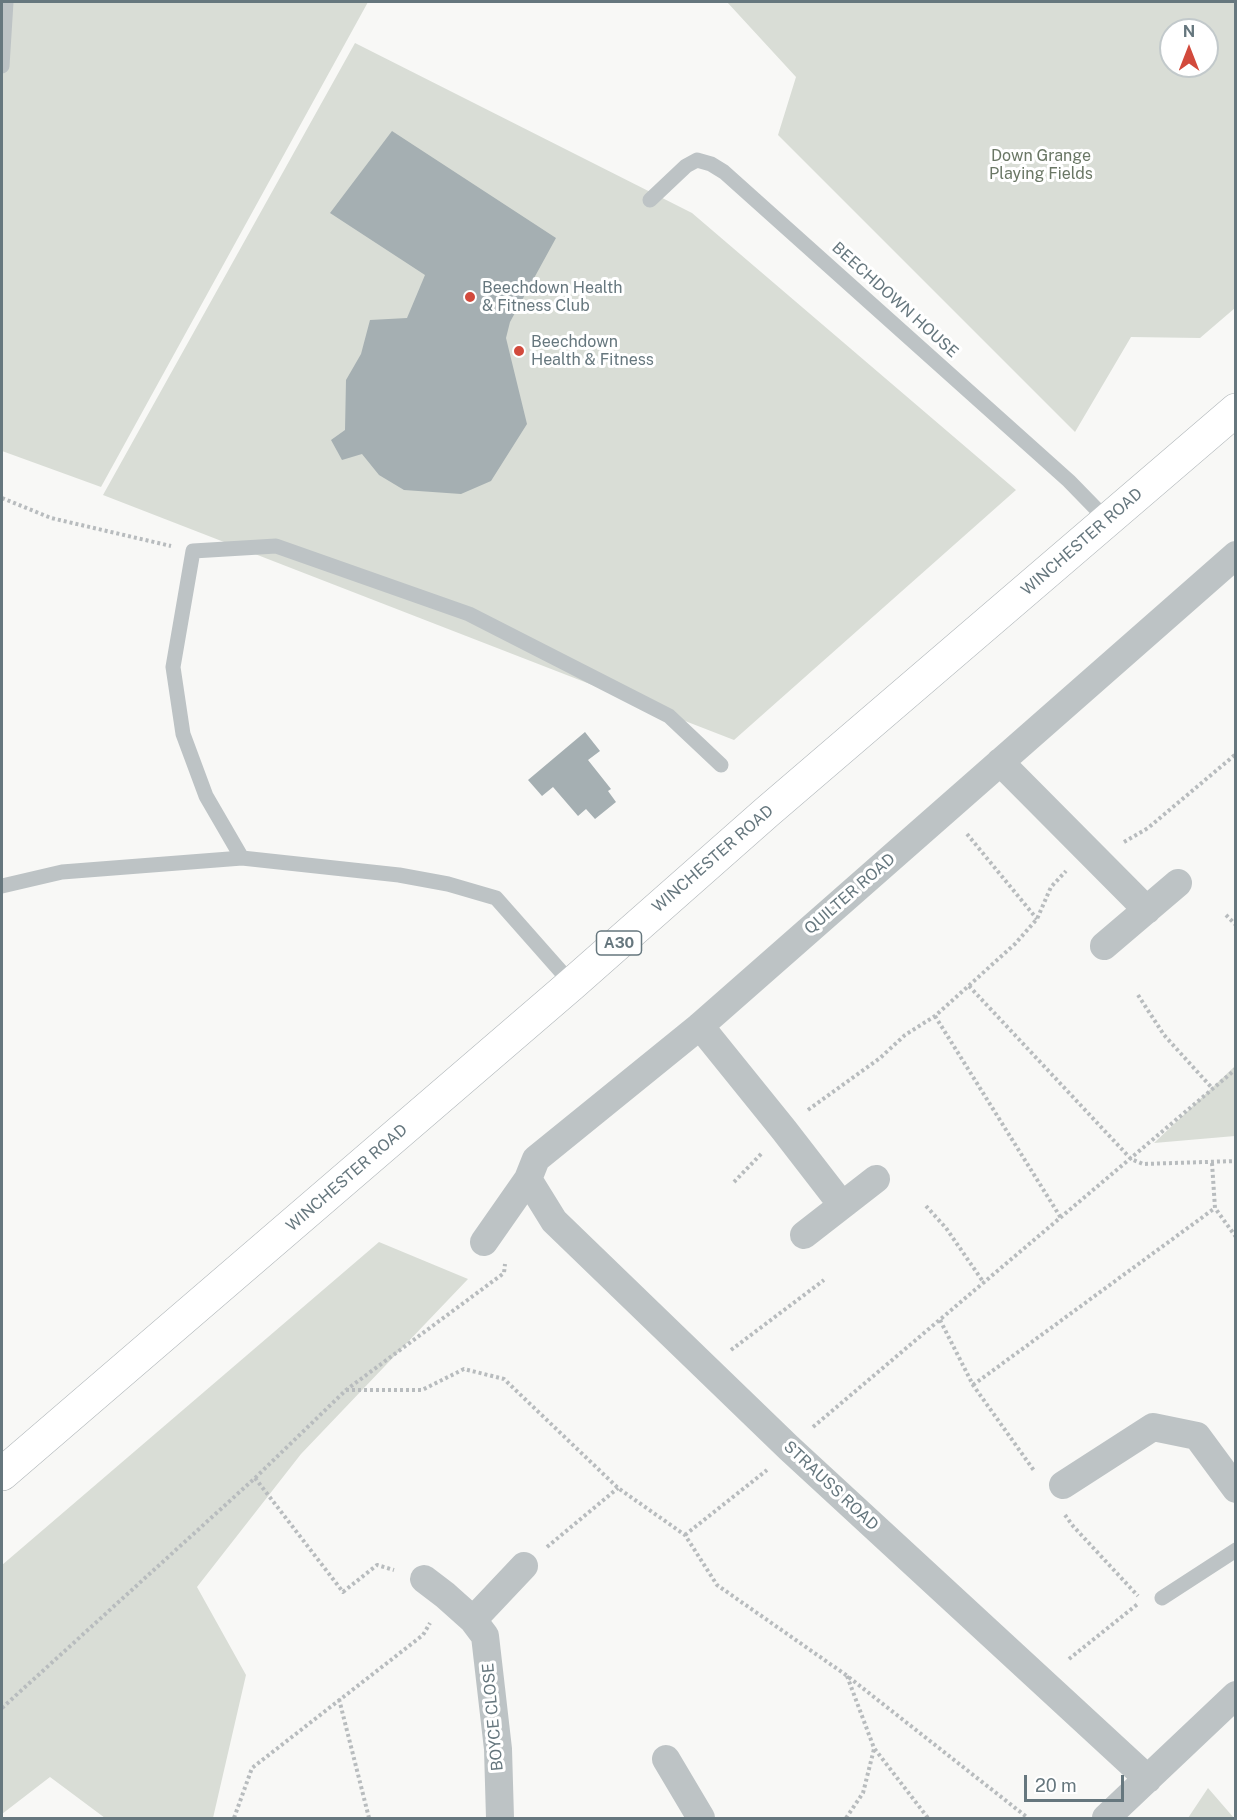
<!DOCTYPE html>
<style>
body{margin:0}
#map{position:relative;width:1237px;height:1820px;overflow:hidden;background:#f8f8f6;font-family:"Public Sans",sans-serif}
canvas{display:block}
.frame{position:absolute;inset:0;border:3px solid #66777e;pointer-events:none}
.north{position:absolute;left:1159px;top:18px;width:60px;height:60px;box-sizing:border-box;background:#fff;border:2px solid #c2c9cb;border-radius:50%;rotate:0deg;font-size:16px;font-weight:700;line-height:24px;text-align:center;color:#66777e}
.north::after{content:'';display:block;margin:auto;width:21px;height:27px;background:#d24a3c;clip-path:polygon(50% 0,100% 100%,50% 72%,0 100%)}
.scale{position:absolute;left:1024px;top:1775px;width:100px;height:27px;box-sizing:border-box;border:3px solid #66777e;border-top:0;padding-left:8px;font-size:18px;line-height:21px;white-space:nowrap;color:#66777e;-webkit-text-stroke:4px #fff;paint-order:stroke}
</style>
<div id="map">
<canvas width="1237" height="1820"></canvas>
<div class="frame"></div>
<div class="north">N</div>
<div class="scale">20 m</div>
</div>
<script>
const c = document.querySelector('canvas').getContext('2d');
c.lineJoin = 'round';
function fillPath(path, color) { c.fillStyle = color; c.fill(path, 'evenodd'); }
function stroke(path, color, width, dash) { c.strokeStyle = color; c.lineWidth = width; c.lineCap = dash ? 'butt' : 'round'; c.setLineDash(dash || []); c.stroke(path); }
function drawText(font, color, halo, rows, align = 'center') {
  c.font = font + ' "Public Sans",sans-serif'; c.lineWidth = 6; c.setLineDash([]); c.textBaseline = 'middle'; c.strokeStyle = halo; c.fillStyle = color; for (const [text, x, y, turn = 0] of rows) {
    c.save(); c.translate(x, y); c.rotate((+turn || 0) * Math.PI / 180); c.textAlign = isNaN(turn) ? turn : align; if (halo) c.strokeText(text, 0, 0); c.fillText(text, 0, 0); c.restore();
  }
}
const green = new Path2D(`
 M2 2H368L101 487 2 451Z
 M727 2H1235V308L1200 338 1131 337 1075 432 778 135 796 77ZM1171 30H1207V66H1171Z
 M355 43 692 213 1016 490 734 740 103 495Z
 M1235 1066V1136L1154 1143Z
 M379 1242 468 1279 301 1454 197 1587 246 1675 213 1818H105L50 1777 2 1814V1565Z
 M1208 1788 1234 1818H1188Z`);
const building = new Path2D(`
 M392 131 556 238 510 322 506 338 527 424 491 481 461 494 404 490 379 475 362 454 342 460 331 440 345 430 346 380 361 354 370 320 407 318 425 275 330 213Z
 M585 732 600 751 588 760 611 789 608 791 616 802 595 819 586 809 578 816 553 787 542 796 528 780Z`);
const path = new Path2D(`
 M2 498 51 518 171 546
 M967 834 1037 919
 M1124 842 1148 828 1236 754
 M1226 915 1236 925
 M969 986 1131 1159 1143 1164 1236 1161
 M1138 995 1164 1035 1212 1088
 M935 1016 1061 1218
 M808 1110 880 1058 905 1035 935 1016 1015 944 1037 919 1051 887 1066 871
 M1212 1163 1215 1208 1236 1237
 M734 1182 763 1152
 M926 1206 946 1228 984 1283
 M940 1320 973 1385 1035 1472
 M731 1350 824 1280
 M973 1385 1215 1208
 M346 1390H422L464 1369 504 1379 618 1488 685 1535 717 1585 846 1675 1028 1818
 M813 1427 1236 1069
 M255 1478 343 1592 377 1565 394 1570
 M1065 1515 1073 1526 1138 1596
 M685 1535 767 1470
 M547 1547 618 1488
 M1069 1659 1139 1603
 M847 1676 874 1748 928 1818
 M339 1699 369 1818
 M2 1708 255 1478 346 1390 504 1273 505 1264
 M234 1818 252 1768 423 1635 430 1623
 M846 1818 863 1793 874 1749`);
const lane = new Path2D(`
 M2 66 6 2
 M650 200 686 166 697 160 711 164 724 172 1069 481 1107 520
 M2 886 62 872 242 858
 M572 984 496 898 448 884 399 875 242 858 206 796 183 734 173 667 193 551 276 546 469 614 669 716 721 765
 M1162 1598 1236 1550`);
const street = new Path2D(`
 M1000 762 1147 910
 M1104 946 1178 883
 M700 1026 784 1130 842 1205
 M528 1179 554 1221 789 1448 1148 1779
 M804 1235 876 1179
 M484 1242 528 1179 536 1159 700 1026 1236 555
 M1063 1485 1153 1427 1197 1436 1236 1489
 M424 1579 445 1595 473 1620 485 1636 498 1749 500 1818
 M473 1620 524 1566
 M666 1759 701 1818
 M1106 1818 1236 1695`);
const primary = new Path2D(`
 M2 1474 572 984 767 812 1236 410`);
const markers = [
 [470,297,6,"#d24a3c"],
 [519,351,6,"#d24a3c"]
];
const shields = [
 [619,943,45]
];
const shieldNames = [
 ["A30",619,943]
];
const parkNames = [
 ["Down Grange",1041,156],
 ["Playing Fields",1041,174]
];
const poiNames = [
 ["Beechdown Health",482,288],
 ["& Fitness Club",482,306],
 ["Beechdown",531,342],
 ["Health & Fitness",531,360]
];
const streetNames = [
 ["BEECHDOWN HOUSE",895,300,42],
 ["WINCHESTER ROAD",1082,542,-41],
 ["WINCHESTER ROAD",713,859,-41],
 ["QUILTER ROAD",850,894,-41],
 ["WINCHESTER ROAD",347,1178,-41],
 ["STRAUSS ROAD",831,1486,43],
 ["BOYCE CLOSE",493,1717,-95]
];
fillPath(green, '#d9ddd6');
fillPath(building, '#a5afb2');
stroke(primary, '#b1b7ba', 34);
stroke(path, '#b8bcbe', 4, [3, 3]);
stroke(lane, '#bdc3c5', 15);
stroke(street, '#bdc3c5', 28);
stroke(primary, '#fff', 33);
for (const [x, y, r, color] of markers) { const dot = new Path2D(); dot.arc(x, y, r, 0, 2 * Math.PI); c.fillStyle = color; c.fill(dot); stroke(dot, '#fff', 2); }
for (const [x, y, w] of shields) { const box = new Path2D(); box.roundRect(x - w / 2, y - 12, w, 24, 4.5); c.fillStyle = '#fff'; c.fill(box); stroke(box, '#66777e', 1.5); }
drawText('bold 15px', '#66777e', null, shieldNames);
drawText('16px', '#6a7765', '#fff', parkNames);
drawText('16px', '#66777e', '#fff', poiNames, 'left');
drawText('16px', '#66777e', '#fff', streetNames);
</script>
